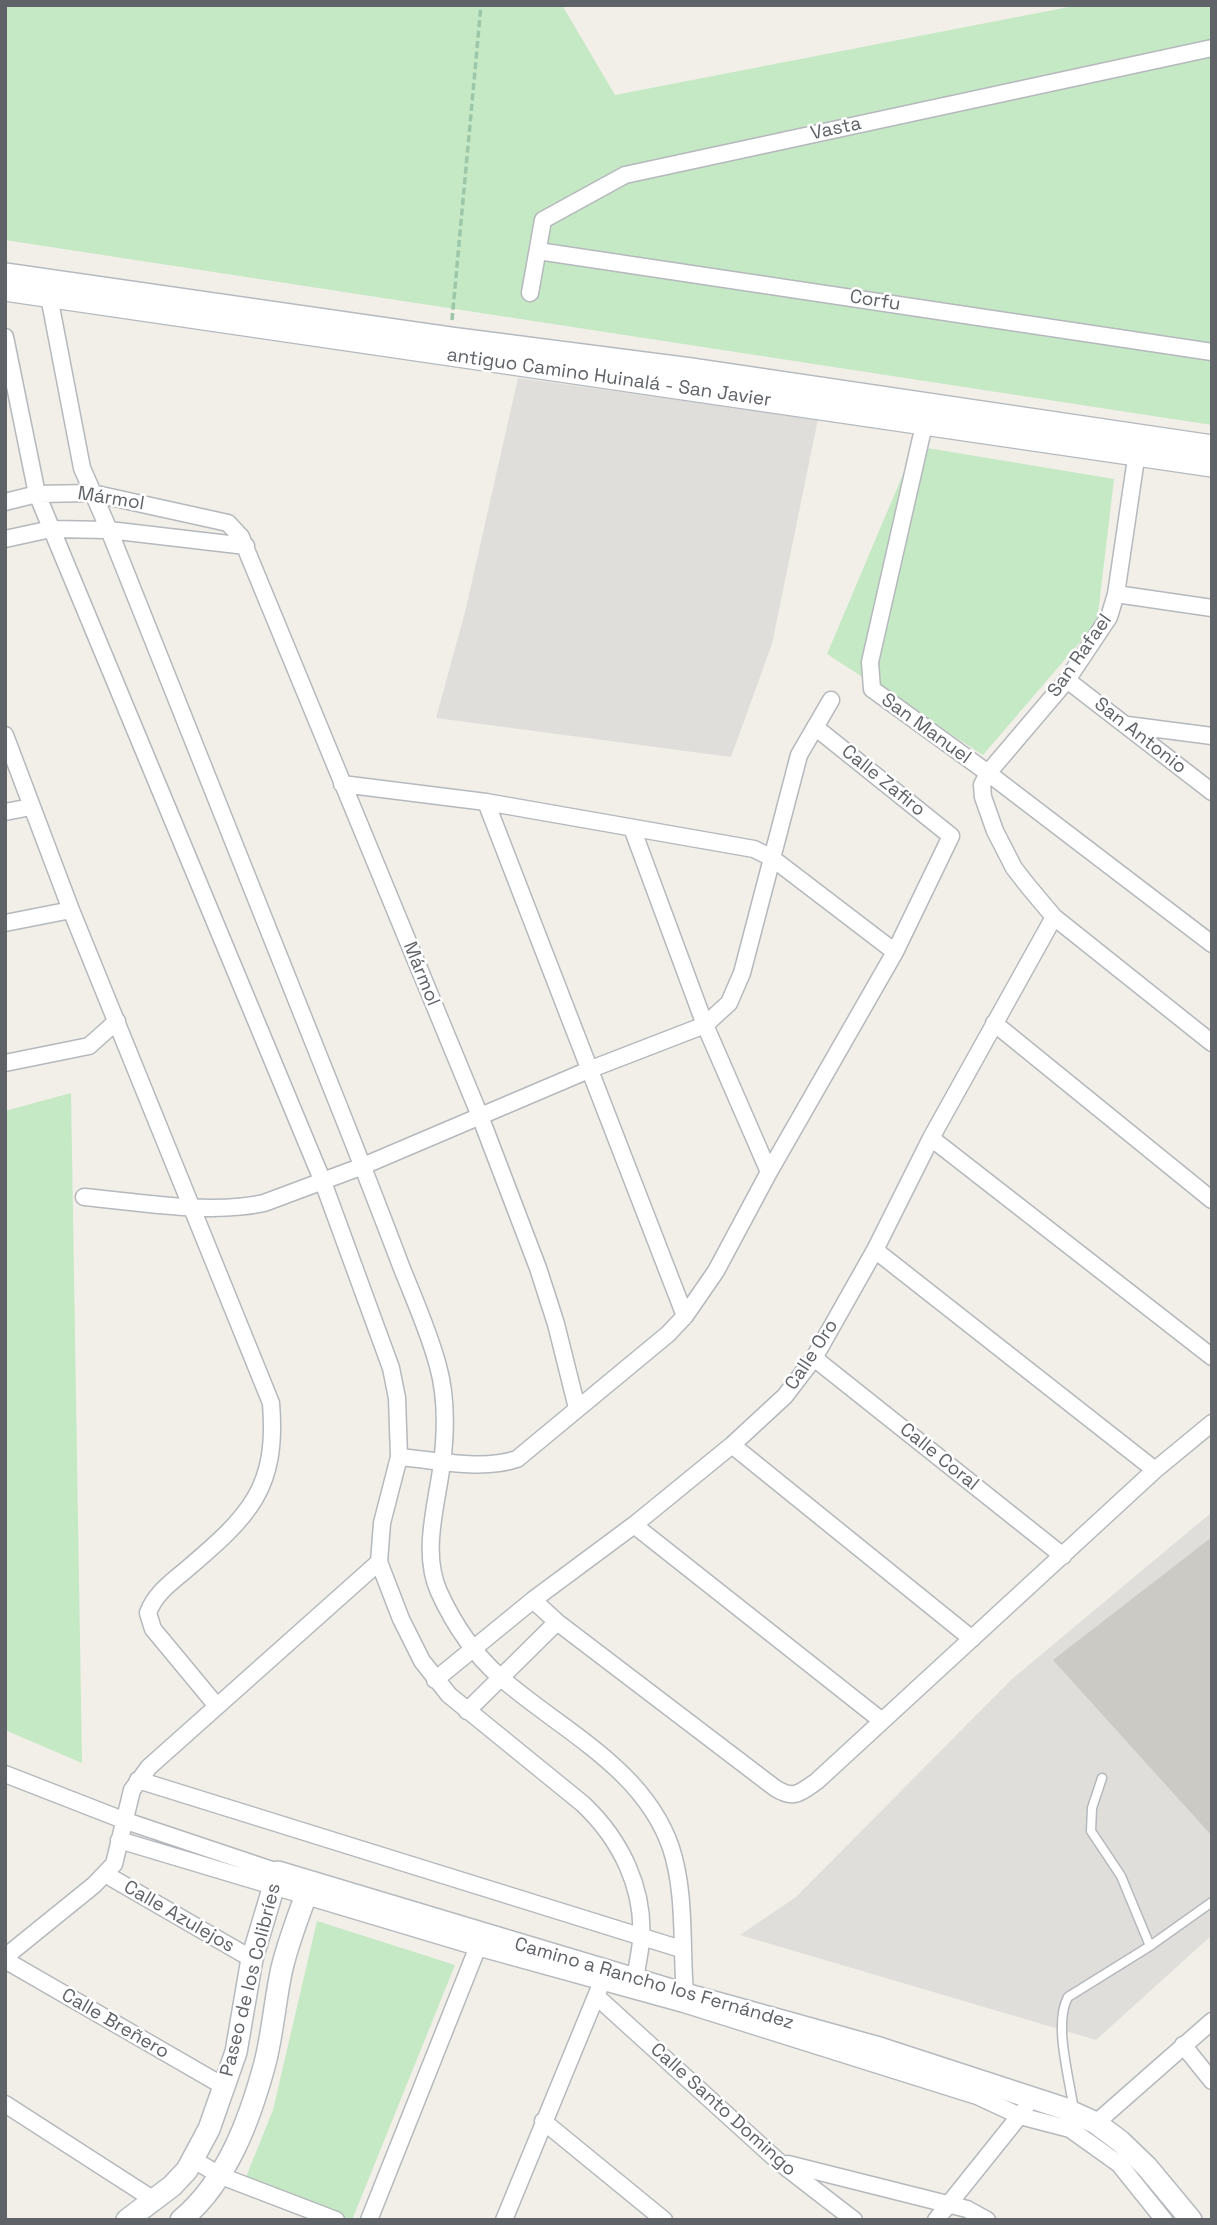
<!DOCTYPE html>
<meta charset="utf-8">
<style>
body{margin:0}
#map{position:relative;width:1217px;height:2225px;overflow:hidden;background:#f1efe8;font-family:"Space Grotesk",sans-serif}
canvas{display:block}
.frame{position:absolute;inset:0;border:7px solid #5f6368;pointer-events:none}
</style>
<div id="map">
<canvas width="1217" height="2225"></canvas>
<div class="frame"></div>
</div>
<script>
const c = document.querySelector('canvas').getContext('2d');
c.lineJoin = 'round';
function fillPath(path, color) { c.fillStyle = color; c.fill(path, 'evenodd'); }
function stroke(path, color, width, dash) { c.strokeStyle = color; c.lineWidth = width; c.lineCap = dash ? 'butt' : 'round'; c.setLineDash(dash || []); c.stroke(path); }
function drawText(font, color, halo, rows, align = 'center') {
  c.font = font + ' "Space Grotesk",sans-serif'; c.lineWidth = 5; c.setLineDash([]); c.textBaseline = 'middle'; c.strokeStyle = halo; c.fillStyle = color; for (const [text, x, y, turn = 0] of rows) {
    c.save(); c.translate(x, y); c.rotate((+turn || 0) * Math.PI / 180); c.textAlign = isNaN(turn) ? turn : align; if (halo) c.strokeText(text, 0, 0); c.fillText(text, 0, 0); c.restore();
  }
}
const industrial = new Path2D(`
 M518 378 818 419 772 644 731 757 436 718 465 612Z
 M1212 1512V1935L1096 2040 740 1935 796 1897 1012 1679Z`);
const green = new Path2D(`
 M5 5H562L615 95 1079 5H1212V425L5 240Z
 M915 446 1114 479 1097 622 983 755 827 654Z
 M71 1093V1094L82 1763 5 1730V1111Z
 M317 1921 455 1965 352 2220H345L246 2177 273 2110Z`);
const building = new Path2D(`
 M1212 1537V1836L1053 1660Z`);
const path = new Path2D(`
 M452 320 481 5`);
const lane = new Path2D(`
 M1102 1778 1092 1808 1091 1831 1121 1876 1150 1946
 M1074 2111C1070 2080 1053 2024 1068 1997L1150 1946 1212 1902`);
const street = new Path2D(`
 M538 251 1212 352
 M47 286 82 468 109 530C181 709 252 889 324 1069 350 1134 376 1200 401 1266 414 1299 429 1332 438 1366 447 1398 446 1431 442 1463 437 1504 421 1552 439 1592 454 1625 473 1653 500 1677 559 1729 644 1768 671 1848 686 1893 681 1947 685 1994
 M530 293 543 220 625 175 1212 48
 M5 337 37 494 323 1182 391 1368 397 1398 399 1457 382 1523 379 1562 401 1619 422 1661 449 1695 583 1804C620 1839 645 1888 641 1941 640 1953 637 1966 635 1979
 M926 416 870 662 872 689 988 773 1212 944
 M1138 445 1116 594 1109 617 1067 680 988 773 982 785 983 797 995 831 1014 868 1028 886 1054 917 1212 1043
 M5 502 37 494 92 493 228 523 241 537 480 1116 538 1268 556 1324 577 1408
 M5 539 51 529 109 530 246 546
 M1116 594 1212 608
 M1067 680 1212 792
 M1127 725 1212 736
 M5 735 71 910 271 1403C278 1489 249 1516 187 1569 172 1582 155 1593 148 1613L153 1629 216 1705
 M342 784 486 802 754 849 772 858 895 952
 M486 802 685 1316
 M5 812 31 807
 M632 828 705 1025 769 1172
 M5 923 71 910
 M994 1023 1212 1200
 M5 1063 89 1046 117 1021
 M931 1138 1212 1357
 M84 1197C138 1202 211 1215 264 1203L363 1166 591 1069 705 1025 729 1003 742 973 799 755 831 700
 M875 1250 1155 1470
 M814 1358 1063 1556
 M732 1445 972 1639
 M399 1457C437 1460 480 1471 517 1459L668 1334 685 1316 716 1271 769 1172 895 952 951 836 815 727
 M634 1525 882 1721
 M533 1600 557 1622 775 1788C794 1800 800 1793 817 1781L1155 1470 1212 1423
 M435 1680 533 1600 634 1525 732 1445 785 1396 814 1358 875 1250 931 1138 1054 917
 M467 1711 557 1622
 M5 1774 123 1820 278 1872
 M138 1780 681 1949
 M119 1840 477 1947 684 2004 977 2096 1020 2116 1070 2129 1119 2164 1164 2220
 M105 1874 252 1959
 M5 1957 94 1885 114 1864 132 1790 149 1767 379 1562
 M5 1960 225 2087
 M596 1996 779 2162 854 2220
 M1183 2045 1212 2081
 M5 2104 154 2200
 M543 2121 664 2220
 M1096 2123 1212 2021
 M194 2160 221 2176 336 2220
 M788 2164 967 2209 987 2220
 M369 2220 481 1939
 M504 2220 599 1989
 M936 2220 1025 2109`);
const secondary = new Path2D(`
 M5 274 450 338 691 369 1212 446
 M5 290 1212 466
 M127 2220 172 2186 187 2170 209 2129 236 2052 252 1959 278 1872 685 1994 876 2047 1063 2108 1096 2123 1120 2141 1147 2167 1191 2220
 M181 2220C227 2182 250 2119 265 2063 273 2032 275 1999 282 1968 289 1939 300 1911 311 1882`);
const streetNames = [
 ["Vasta",836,129,-12],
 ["Corfu",875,301,9],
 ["antiguo Camino Huinalá - San Javier",609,378,8],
 ["Mármol",111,499,9],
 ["San Rafael",1080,656,-55],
 ["San Manuel",926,729,36],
 ["San Antonio",1140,736,38],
 ["Calle Zafiro",883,781,39],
 ["Mármol",421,974,68],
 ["Calle Oro",812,1355,-57],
 ["Calle Coral",939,1457,39],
 ["Calle Azulejos",179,1917,30],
 ["Paseo de los Colibríes",251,1980,-76],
 ["Camino a Rancho los Fernández",654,1984,16],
 ["Calle Breñero",115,2024,30],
 ["Calle Santo Domingo",723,2110,42]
];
fillPath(industrial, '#e0deda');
fillPath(green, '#c5e8c5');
fillPath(building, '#cccac5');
stroke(lane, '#b5b8bc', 11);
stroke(street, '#b5b8bc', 19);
stroke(secondary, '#b6babf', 24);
stroke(path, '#9cc7a9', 3.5, [7, 3.5]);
stroke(lane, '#fff', 8);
stroke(street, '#fff', 16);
stroke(secondary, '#fff', 21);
drawText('19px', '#5f6368', '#fff', streetNames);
</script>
